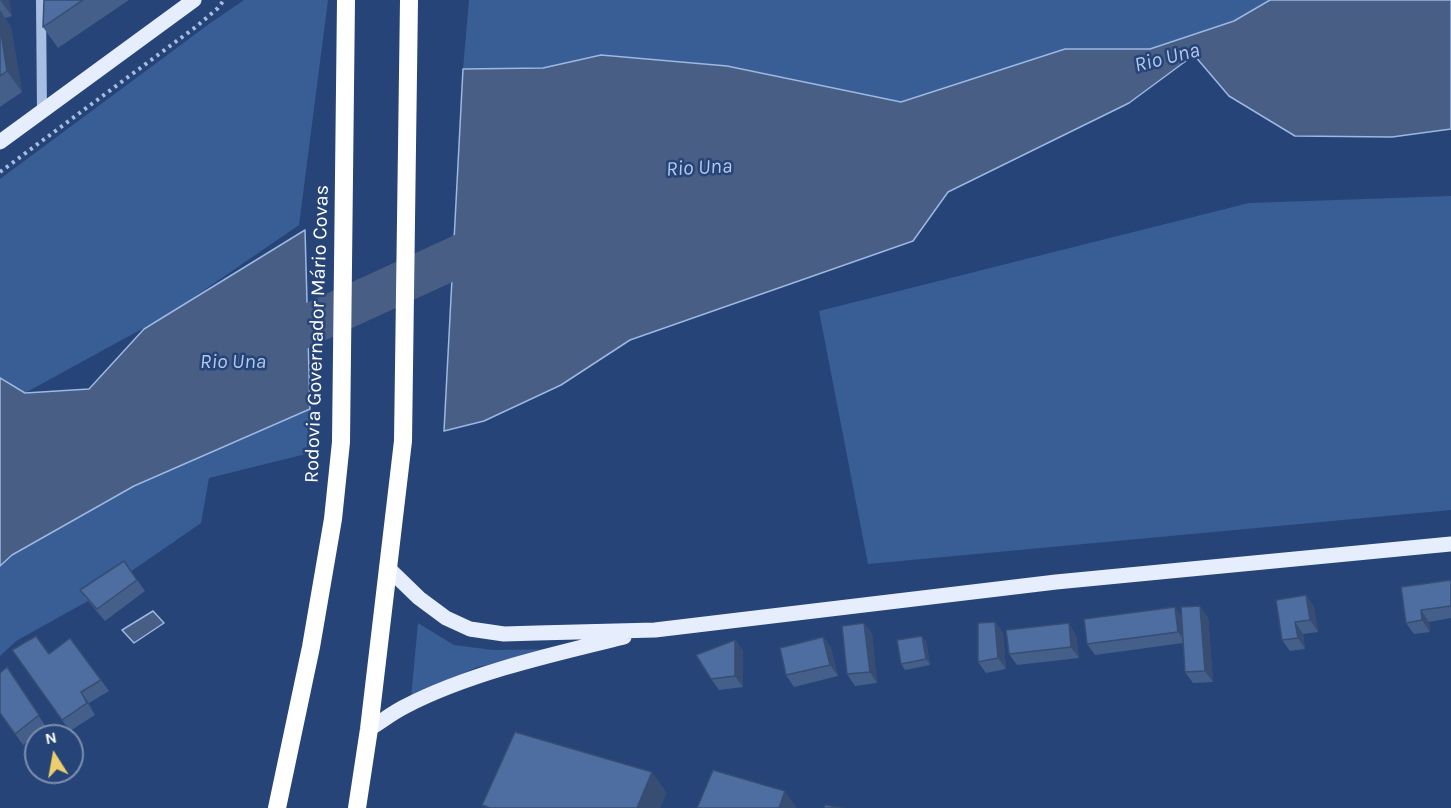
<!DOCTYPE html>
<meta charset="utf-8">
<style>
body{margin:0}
#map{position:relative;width:1451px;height:808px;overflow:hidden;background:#264478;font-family:Karla,sans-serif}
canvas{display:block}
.north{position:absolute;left:24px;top:724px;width:60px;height:60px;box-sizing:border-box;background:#264478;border:2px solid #7d8fae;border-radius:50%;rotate:349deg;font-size:16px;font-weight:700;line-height:24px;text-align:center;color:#fff}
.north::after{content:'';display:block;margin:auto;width:21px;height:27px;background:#ebcf6d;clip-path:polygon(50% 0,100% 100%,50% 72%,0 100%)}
</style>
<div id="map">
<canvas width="1451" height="808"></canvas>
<div class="north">N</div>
</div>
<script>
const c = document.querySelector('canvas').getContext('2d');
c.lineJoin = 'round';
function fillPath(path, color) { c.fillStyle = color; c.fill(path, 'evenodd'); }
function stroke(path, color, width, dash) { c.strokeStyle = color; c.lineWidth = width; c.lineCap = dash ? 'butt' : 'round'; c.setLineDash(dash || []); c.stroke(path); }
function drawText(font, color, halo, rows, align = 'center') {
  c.font = font + ' Karla,sans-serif'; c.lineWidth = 5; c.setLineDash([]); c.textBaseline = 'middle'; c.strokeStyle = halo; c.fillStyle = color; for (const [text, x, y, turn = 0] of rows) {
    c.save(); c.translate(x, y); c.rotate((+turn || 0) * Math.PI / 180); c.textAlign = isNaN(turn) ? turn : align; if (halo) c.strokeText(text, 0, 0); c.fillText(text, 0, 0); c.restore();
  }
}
const green = new Path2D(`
 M244 0H328L299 225 171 313 25 393 0 383V179L209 24Z
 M469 0H1270L1234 21 1150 49H1065L901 102 727 66 601 55 543 68 463 69Z
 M1451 196V510L868 564 819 311 1249 203Z
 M310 409 306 454 209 478 201 523 88 601 16 641 0 656V566L12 555 134 486Z
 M418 623 454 645 493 650 570 649 477 667 411 698Z`);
const water = new Path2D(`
 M1270 0H1451V129L1392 137 1295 136 1229 96 1194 55 1129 103 948 192 913 241 630 340 561 385 484 421 444 431 463 69 543 68 601 55 727 66 901 102 1065 49H1150L1234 21Z
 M305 230 310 409 134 486 12 555 0 566V378L25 393 89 389 144 329Z
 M153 611 164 623 134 643 122 630Z`);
const river = new Path2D(`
 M256 349 505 235`);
const path = new Path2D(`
 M0 172 197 26 218 8 224 0`);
const minor = new Path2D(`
 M41 0 42 113`);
const major = new Path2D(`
 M0 142 194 0
 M387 567 419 598 446 618 470 629 504 634 537 633 655 630 1056 582 1451 544
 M369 729C381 722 392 713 404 707 469 673 554 654 624 637`);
const highway = new Path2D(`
 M277 808 311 647 333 519 341 442 346 0
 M357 808 369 729 403 441 409 0`);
const wall = new Path2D(`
 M0 0H9L12 16 5 18 11 27 22 92 0 107Z
 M44 0H129L58 48 43 27Z
 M124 561 145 591 105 621 88 601 80 590Z
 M1451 580V618L1429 622 1430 632 1414 634 1406 623Z
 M1306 595 1314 607 1318 632 1303 634 1305 649 1290 651 1282 640Z
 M1175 607 1181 616 1208 617 1213 682 1193 683 1185 672 1183 643 1095 655 1087 644Z
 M995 622 1003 633 1006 669 986 673 978 662Z
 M864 623 872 634 877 683 855 686 847 674Z
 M1076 635 1079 658 1017 665 1009 654Z
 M823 637 831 648 838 676 794 687 786 675Z
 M735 640 743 651V687L719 690 711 679Z
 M926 641 930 665 905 670 901 664Z
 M12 650 49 654 101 680 109 691 89 703 95 715 70 731Z
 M7 667 46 727 23 745 0 713Z`);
const shadedWall = new Path2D(`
 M0 0H9L12 16Z
 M0 10 11 27 22 92 7 71 0 26Z
 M1306 595 1314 607 1318 632 1310 620Z
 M1200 606 1208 617 1213 682 1205 671Z
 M1175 607 1183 618 1186 643 1178 632Z
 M1421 610 1429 622 1430 632 1422 620Z
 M995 622 1003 633 1006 669 998 658Z
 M1295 622 1303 634 1305 649 1298 638Z
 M864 623 872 634 877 683 870 672Z
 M1069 623 1076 635 1079 658 1071 647Z
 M922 636 926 641 930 665 926 659Z
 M823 637 831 648 838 676 830 665Z
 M735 640 743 651V687L735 676Z
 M81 692 89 703 95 715 87 703Z
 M652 772 667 793 660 808H637Z
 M785 791 797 808H779Z`);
const building = new Path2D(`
 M44 0H83L43 27Z
 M0 26 7 71 0 76Z
 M124 561 137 580 97 609 80 590Z
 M1451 580V606L1421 610 1422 620 1406 623 1401 587Z
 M1306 595 1310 620 1295 622 1298 638 1282 640 1276 600Z
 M1200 606 1205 671 1185 672 1181 607Z
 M1175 607 1178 632 1087 644 1084 619Z
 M995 622 998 658 978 662V623Z
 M864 623 870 672 847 674 842 626Z
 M1069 623 1071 647 1009 654 1006 630Z
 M36 636 49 654 70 638 101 680 81 692 87 703 62 720 12 650Z
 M922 636 926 659 901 664 897 640Z
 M823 637 830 665 786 675 780 648Z
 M735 640V676L711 679 696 655Z
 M7 667 39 715 15 734 0 713V673Z
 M515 732 652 772 637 808H490L482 805Z
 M713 770 785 791 779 808H697Z
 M825 805 842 808H824Z`);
const streetNames = [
 ["Rodovia Governador Mário Covas",317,334,-88]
];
const waterNames = [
 ["Rio Una",1167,58,-14],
 ["Rio Una",699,168,-3],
 ["Rio Una",233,362]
];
fillPath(green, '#395d95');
fillPath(water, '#485e84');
stroke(water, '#9cb8e3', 1.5);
stroke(river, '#485e84', 42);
stroke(path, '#a7bee3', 4, [3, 4.5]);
stroke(minor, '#a7bee3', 10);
stroke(major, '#e6edfc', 15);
stroke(highway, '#fff', 18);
fillPath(wall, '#435f8a');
fillPath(shadedWall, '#374d71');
fillPath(building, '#4e6ea1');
stroke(building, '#374d71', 1.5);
drawText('20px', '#fff', '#264478', streetNames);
drawText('italic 21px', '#b2c8eb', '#264478', waterNames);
</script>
